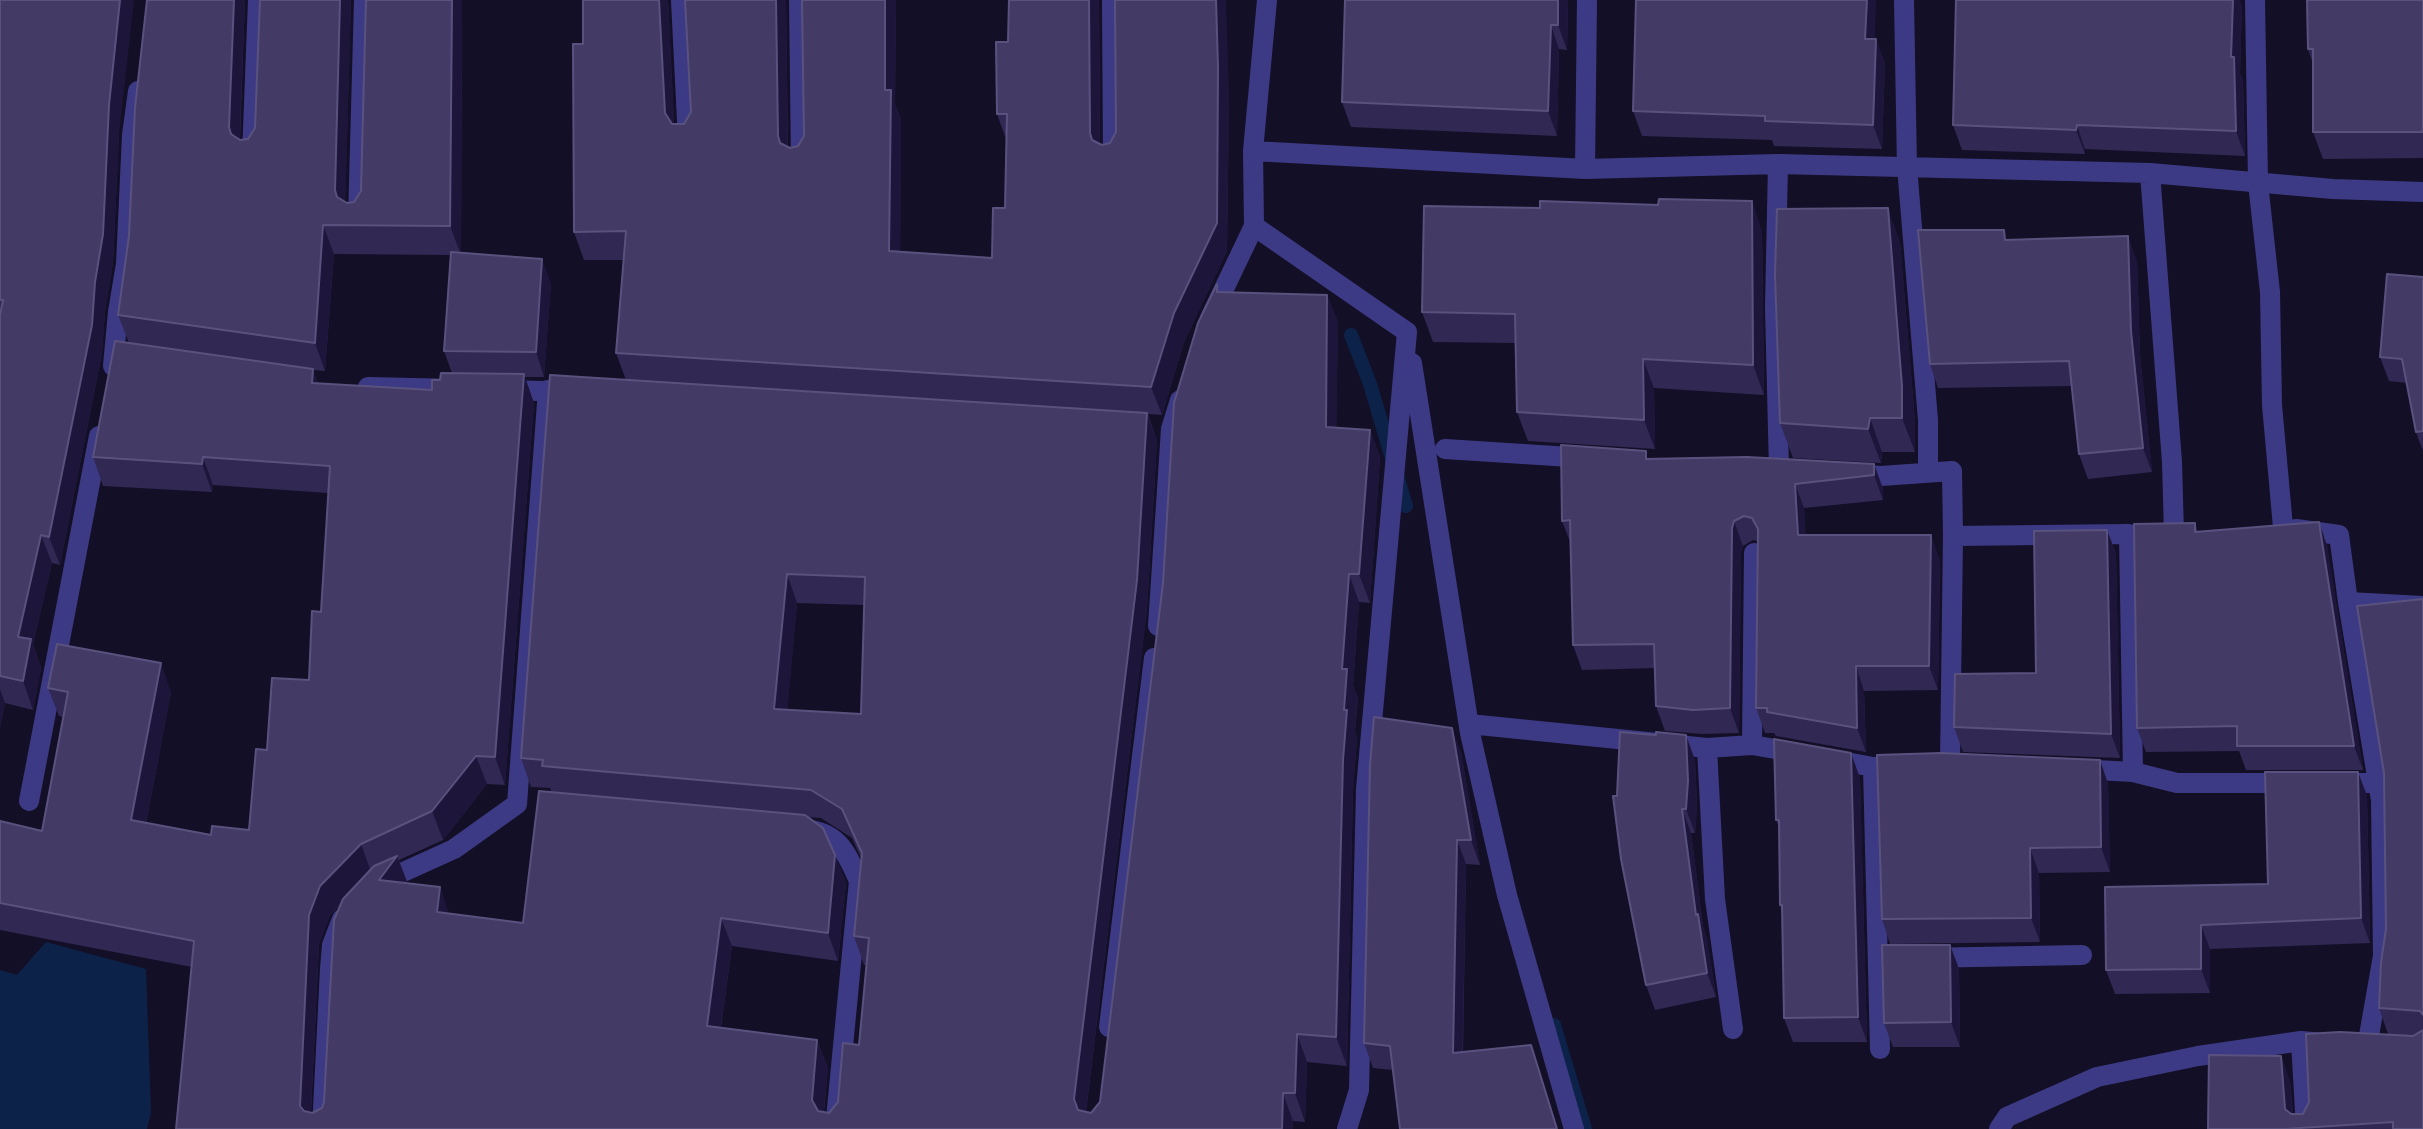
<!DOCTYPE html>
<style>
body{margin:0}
canvas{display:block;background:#130f26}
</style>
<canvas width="2423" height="1129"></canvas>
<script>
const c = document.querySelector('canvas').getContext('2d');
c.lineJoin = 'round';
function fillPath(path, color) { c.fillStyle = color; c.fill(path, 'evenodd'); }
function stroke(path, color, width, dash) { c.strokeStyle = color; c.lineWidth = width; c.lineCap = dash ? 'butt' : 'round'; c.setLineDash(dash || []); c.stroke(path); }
const water = new Path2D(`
 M46 942 146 969 151 1113 147 1129H0V970L17 975Z`);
const stream = new Path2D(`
 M1351 335 1370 384 1406 506
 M1554 1025 1585 1129`);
const street = new Path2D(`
 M681 0 688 141
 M799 0 801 164
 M1112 0 1113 161
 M1904 0 1907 167 1928 420V472
 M2255 0 2258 183 2270 292 2272 405 2283 527
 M1253 151 1585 169 1778 164 2150 173 2333 189 2423 192
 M252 156 258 0
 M1778 164 1775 308 1779 470
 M1585 169 1587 0
 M2150 173 2172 462 2174 534
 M358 219 364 0
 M1254 226 1407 332 1366 789 1359 1090 1347 1129
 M1210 318 1254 226 1253 151 1267 0
 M1412 363 1470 733 1507 895 1574 1129
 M113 366 118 312 126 264 132 135 138 91
 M368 387 456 389
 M504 390 576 392
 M1445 449 1586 458
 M1850 474 1881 476 1952 471 1953 536 2129 534 2133 772
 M2296 529 2339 535 2348 602
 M1158 626 1171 429 1180 400
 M1469 724 1707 748 1752 745 1798 753
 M1752 745 1754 553
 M1707 748 1715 899 1733 1029
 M1830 759 1873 767 1905 766
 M1950 764 1953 536
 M1873 767 1880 1049
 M2077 769 2133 772 2177 783H2292
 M2336 783H2378
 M29 801 99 436
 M803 829C839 832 846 852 859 881L835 1129
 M379 883 454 849 517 804 548 390
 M1922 958 2082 955
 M1109 1027 1154 658
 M2301 1041 2306 1129
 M322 1129 330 969 332 945 342 919
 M1999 1129 2007 1117 2097 1077 2198 1056 2301 1041 2367 1047 2383 956 2381 800 2348 602 2423 606`);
const wall = new Path2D(`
 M0 0 119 134 113 263 105 311 102 353 60 565 52 563 33 644 41 668 33 710 5 703 0 727Z
 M245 0 240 140 248 139 255 128 260 0H351L345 203H347L354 202 361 191 366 0H462L461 253 551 283 544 377H524L534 403 505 785 487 784 443 840 399 860 407 883 449 913 523 923 552 793 550 788 531 787 521 758 626 380 616 353 623 260H584L574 232 583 44 668 0 674 124H684L786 0 788 147 790 148 798 146 804 136 802 0H896L895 104 901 119 900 252 992 258 1005 208 1006 139 997 114 1008 42 1099 0 1100 144 1102 145 1229 95 1227 251 1184 342 1162 415 1148 414 1157 441 1147 609 1086 1112 1091 1113 1100 1102 1220 292 1327 295 1338 323 1336 428 1370 430 1380 458 1370 603 1359 602 1353 686 1358 698 1355 731 1357 739 1353 789 1347 1066 1307 1062 1305 1122 1293 1121V1129H176L192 967 0 930V821L42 831 63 717 59 716 48 688 171 692 146 823 211 835 249 830 267 750 309 680 321 612 328 493 213 485 212 492 103 486 93 457 129 343 118 315ZM334 254 451 255 444 351 452 373 440 380 432 390 318 384 313 370 325 371ZM797 603 864 605 861 714 787 710ZM807 817 821 818 852 838 861 858 854 936 864 965H866L859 1045 838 1102 829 1113 824 1112 828 1068 817 1040 721 1027 732 946 838 961 846 883 835 855ZM341 904 324 1102 322 1108 311 1113 319 944 330 915Z
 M1568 0 1567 50 1559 49 1557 136 1351 127 1342 102Z
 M2423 0V158L2323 159 2313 132V64L2308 49Z
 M2242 5 2240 73 2243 81 2245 156 2085 149V154L1962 150 1953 125Z
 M1875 39 1885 63 1882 149 1774 146 1772 140 1642 136 1633 111Z
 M1762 231 1764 395 1654 388 1655 449 1528 441 1517 412 1516 343 1433 342 1422 312Z
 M2008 240 2137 261 2140 355 2152 472 2088 479 2079 454 2071 386 1938 388 1930 364Z
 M1900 242 1915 421V452H1882L1881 463 1793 458 1780 423Z
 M2423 277V451L2416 432 2407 383 2389 381 2380 357Z
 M1649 459 1874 464 1883 489V500L1804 508 1805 535 1940 560 1938 690 1864 691 1866 752 1776 736 1774 733H1765L1756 708 1758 541 1753 540 1743 546 1741 553 1739 733 1702 734 1665 731 1656 706 1655 668 1582 670 1573 645 1571 544 1562 521Z
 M2319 522 2327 546 2363 770H2246L2239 751 2146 752 2137 728 2195 523 2198 532Z
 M2107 530 2116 554 2120 758 1963 752 1954 727 2036 673Z
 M2423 599V1129H2208L2281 1056 2290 1082 2293 1114H2303L2388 1034 2379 1008 2386 929Z
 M1461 752 1480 865 1466 864 1463 1052 1540 1070H1393L1373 1068 1364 1043Z
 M1695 760 1697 806 1695 833H1691L1703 926 1707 939 1716 997 1655 1010 1646 985 1617 796Z
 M2100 760 2108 784 2110 872 2039 873 2040 942 1890 944 1882 919Z
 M2358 772 2367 796 2370 943 2210 949V993L2115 994 2106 970 2268 884Z
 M1860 778 1867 1042H1793L1784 1018 1782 913 1780 905 1779 827 1776 820Z
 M1950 945 1959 969 1960 1047H1893L1884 1023Z`);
const shadedWall = new Path2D(`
 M120 0H134L119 134 113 263 105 311 102 353 60 565 49 537 109 105Z
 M234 0H245L239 156 229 127Z
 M340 0H351L345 219 335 190Z
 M452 0H462L461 255 450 226Z
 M659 0H668L675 142 665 113Z
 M776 0H786L788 164 778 136Z
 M885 0H896L895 104 901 119 900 279 889 251 885 90Z
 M1089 0H1099L1100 161 1090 133Z
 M1216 0H1226L1229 95 1227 251 1184 342 1162 415 1151 387Z
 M1558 0H1568L1567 50 1558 25Z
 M1867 0H1876L1874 63 1865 39Z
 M2233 0H2240L2242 5 2240 73 2243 81 2245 156 2236 131 2231 57Z
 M1551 25 1559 49 1557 136 1548 111Z
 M1876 39 1885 63 1882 149 1873 125Z
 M2077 125 2085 149V154L2076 130Z
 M1752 201 1762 231 1764 395 1753 365Z
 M1888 208 1900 242 1915 421V452L1902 418Z
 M323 225 334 254 325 371 315 343Z
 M2128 236 2137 261 2140 355 2152 472 2143 448 2131 331Z
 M542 259 551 283 544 377 536 352Z
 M1327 295 1338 323 1336 456 1326 427Z
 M1643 359 1654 388 1655 449 1644 420Z
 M313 369 323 397 312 383Z
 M524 374 534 403 505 785 495 757Z
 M1147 413 1157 441 1147 609 1084 1127 1074 1099Z
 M1870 418 1882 452 1881 463 1868 429Z
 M1370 430 1380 458 1370 603 1359 574Z
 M203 457 213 485 212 492 202 464Z
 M1874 464 1883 489V500L1874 475Z
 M1795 484 1804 508 1807 559 1798 535Z
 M1734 521 1743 546 1741 553 1739 733 1730 708 1732 528Z
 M2319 522 2327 546 2363 770 2354 746Z
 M2107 530 2116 554 2120 758 2111 734Z
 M41 535 52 563 33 644 41 668 33 710 23 681 18 637Z
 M1931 535 1940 560 1938 690 1929 666Z
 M787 574 797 603 785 737 774 709Z
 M1349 574 1359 602 1353 686 1358 698 1355 731 1357 739 1353 789 1347 1066 1336 1037 1344 710 1342 669Z
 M161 663 171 692 141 848 131 820Z
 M1856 666 1864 691 1866 752 1857 728Z
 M0 689 5 703 0 727Z
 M1452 728 1461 752 1480 865 1471 840Z
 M1686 735 1695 760 1697 806 1695 833 1686 809Z
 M1851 753 1860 778 1867 1042 1858 1017Z
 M476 756 487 784 443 840 432 811Z
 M2100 760 2108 784 2110 872 2101 847Z
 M2358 772 2367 796 2370 943 2361 918Z
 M1682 809 1691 833 1703 926 1707 939 1716 997 1707 973 1696 915Z
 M1457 840 1466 864 1462 1078 1453 1053Z
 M361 844 371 872 330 915 319 944 310 1129 300 1106 309 915 320 886Z
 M2030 848 2039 873 2040 942 2031 918Z
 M835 855 846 883 838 961 828 933Z
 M397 856 408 884 379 880Z
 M440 887 450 916 437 912Z
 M721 918 732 946 717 1054 707 1026Z
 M2201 925 2210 949V993L2201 969Z
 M1950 945 1959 969 1960 1047 1951 1022Z
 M1297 1034 1307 1062 1305 1122 1295 1093Z
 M817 1040 828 1068 822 1129 812 1100Z
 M1531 1045 1540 1070 1558 1129H1557Z
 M2281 1056 2290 1082 2294 1128 2285 1109Z
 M1283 1093 1293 1121V1129H1282Z`);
const building = new Path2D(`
 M0 0H120L109 105 103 234 95 282 92 325 49 537 41 535 18 637 31 639 23 681 0 676V315L3 300H0Z
 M147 0H234L229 127 231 134 240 140 248 139 255 128 260 0H340L335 190 337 197 347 203 354 202 361 191 366 0H452L450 226 323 225 315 343 118 315 129 236 135 108Z
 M583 0H659L665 113 672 124H684L691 112 685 0H776L778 136 780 143 790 148 798 146 804 136 802 0H885V90H891L889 251 992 258 993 208H1005L1007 114H997L996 42H1008L1009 0H1089L1090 133 1092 140 1102 145 1110 143 1116 132 1115 0H1216L1218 67 1217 223 1174 313 1151 387 616 353 626 231 574 232 573 44H583Z
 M1345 0H1558V25H1551L1548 111 1342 102Z
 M1636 0H1867L1865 39H1876L1873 125 1765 121V116L1633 111Z
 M1956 0H2233L2231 57H2234L2236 131 2077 125 2076 130 1953 125Z
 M2307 0H2423V132H2313V49H2308Z
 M1659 199 1752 201 1753 365 1643 359 1644 420 1517 412 1515 314 1422 312 1424 206 1540 208V201L1658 205Z
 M1888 208 1902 386V418H1870L1868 429 1780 423 1775 274 1777 209Z
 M1918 230H2004L2005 240 2128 236 2131 331 2143 448 2079 454 2069 361 1930 364Z
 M451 252 542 259 536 352 444 351Z
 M2387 274 2423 277V431L2416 432 2402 359 2380 357Z
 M1217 284V292L1327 295 1326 427 1370 430 1359 574H1349L1342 669H1347L1344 710H1347L1343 760 1336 1037 1297 1034 1295 1093H1283L1282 1129H176L194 941 0 903V821L42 831 68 692 48 688 57 644 161 663 131 820 211 835 212 826 249 830 256 749 267 750 272 678 309 680 312 611 321 612 330 466 203 457 202 464 93 457 115 341 313 369 312 383 432 390V380H440L441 373 524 374 495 757 476 756 432 811 361 844 320 886 309 915 300 1106 304 1111 312 1113 322 1108 324 1102 334 920 343 899 374 866 397 856 379 880 440 887 437 912 523 923 539 791 805 815 823 828 835 855 828 933 721 918 707 1026 817 1040 812 1100 818 1111 829 1113 838 1102 843 1043 859 1045 869 938 854 936 862 853 842 809 811 790 542 766 543 760 521 758 550 375 1147 413 1137 580 1074 1099 1078 1110 1091 1113 1100 1102 1163 583 1174 403 1198 323ZM787 574 865 577 861 714 774 709Z
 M1561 445 1646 451V459L1747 457 1874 464V475L1795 484 1798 535H1931L1929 666H1856L1857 728 1767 712V708H1756L1758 529 1752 518 1744 516 1734 521 1732 528 1730 708 1693 710 1656 706 1654 644 1573 645 1570 520 1562 521Z
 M2319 522 2354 746H2237V726L2137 728 2134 524 2195 523V532Z
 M2107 530 2111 734 1954 727 1955 674 2036 673 2034 531Z
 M2423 599V1015L2420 1011 2379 1008 2381 962 2386 929 2384 773 2357 606Z
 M1374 717 1452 728 1471 840H1457L1453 1053 1531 1045 1557 1129H1400L1390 1046 1364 1043 1370 765Z
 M1620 732 1656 735V732L1686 735 1688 781 1686 809H1682L1696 915 1698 914 1707 973 1646 985 1621 859 1613 796H1617Z
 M1774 739 1851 753 1858 1017 1784 1018 1782 905H1780L1779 820H1776Z
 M1941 753 2100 760 2101 847 2030 848 2031 918 1882 919 1877 755Z
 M2265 772H2358L2361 918 2201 925V969L2106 970 2105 887 2268 884Z
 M1882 945H1950L1951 1022 1884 1023Z
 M2423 1030V1129H2393V1122L2285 1129H2208L2209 1055 2281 1056 2285 1109 2291 1114H2303L2309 1102 2306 1034 2340 1032 2413 1036Z`);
fillPath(water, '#0c2248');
stroke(stream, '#0c2248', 14);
stroke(street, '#3d3a85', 20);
fillPath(wall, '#312854');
fillPath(shadedWall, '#1d163a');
fillPath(building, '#433a66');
stroke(building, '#5a527e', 2);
</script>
